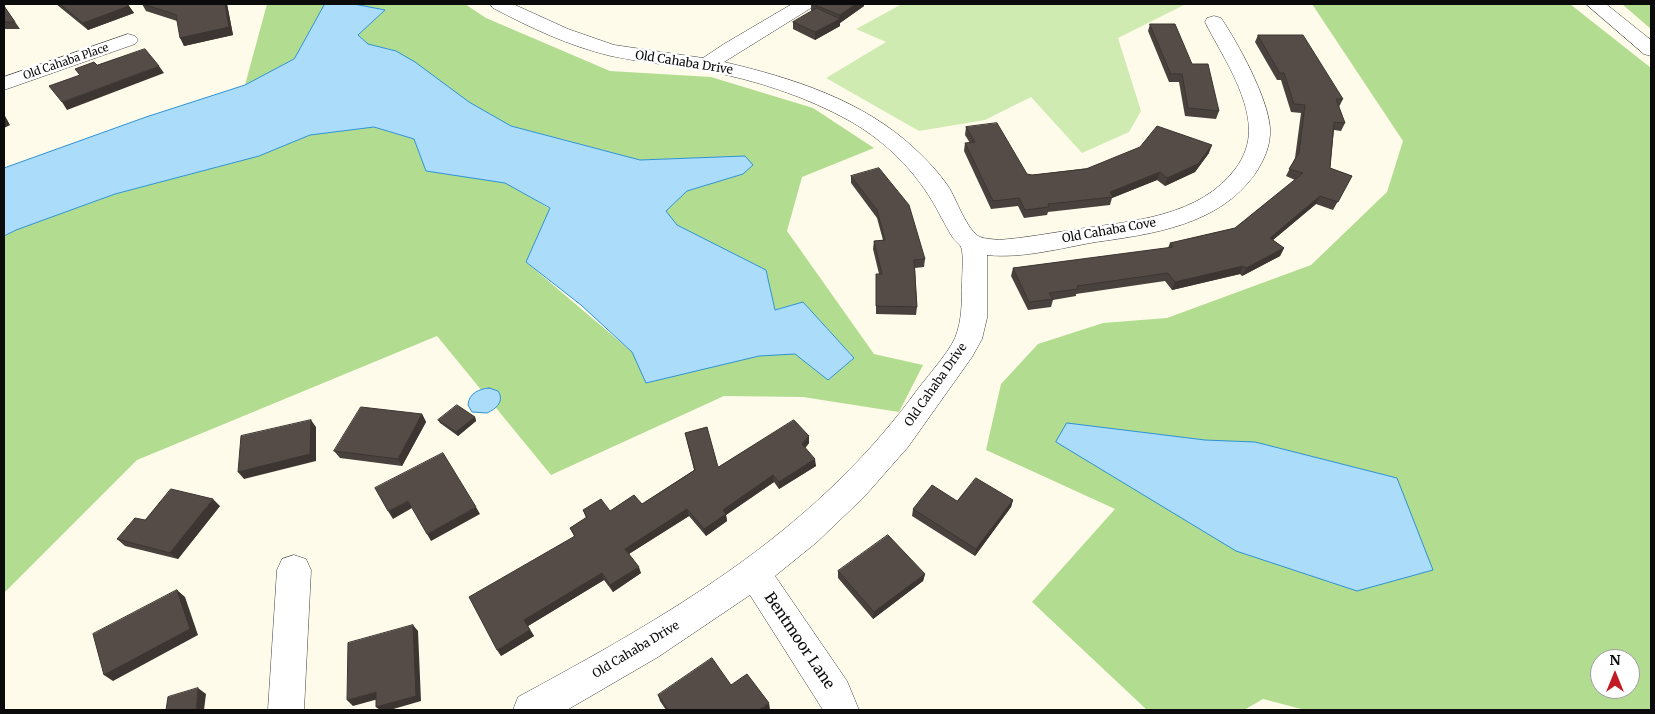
<!DOCTYPE html>
<style>
body{margin:0}
#map{position:relative;width:1655px;height:714px;overflow:hidden;background:#fffbea;font-family:Merriweather,serif}
canvas{display:block}
.frame{position:absolute;inset:0;border:5px solid #0b0b0b;pointer-events:none}
.north{position:absolute;left:1590px;top:649px;width:50px;height:50px;box-sizing:border-box;background:#fff;border:1px solid #9d9d9d;border-radius:50%;rotate:0deg;font-size:14px;font-weight:700;line-height:20px;text-align:center;color:#0b0b0b}
.north::after{content:'';display:block;margin:auto;width:18px;height:22px;background:#c31b23;clip-path:polygon(50% 0,100% 100%,50% 72%,0 100%)}
</style>
<div id="map">
<canvas width="1655" height="714"></canvas>
<div class="frame"></div>
<div class="north">N</div>
</div>
<script>
const c = document.querySelector('canvas').getContext('2d');
c.lineJoin = 'round';
function fillPath(path, color) { c.fillStyle = color; c.fill(path, 'evenodd'); }
function stroke(path, color, width, dash) { c.strokeStyle = color; c.lineWidth = width; c.lineCap = dash ? 'butt' : 'round'; c.setLineDash(dash || []); c.stroke(path); }
function drawText(font, color, halo, rows, align = 'center') {
  c.font = font + ' Merriweather,serif'; c.lineWidth = 5; c.setLineDash([]); c.textBaseline = 'middle'; c.strokeStyle = halo; c.fillStyle = color; for (const [text, x, y, turn = 0] of rows) {
    c.save(); c.translate(x, y); c.rotate((+turn || 0) * Math.PI / 180); c.textAlign = isNaN(turn) ? turn : align; if (halo) c.strokeText(text, 0, 0); c.fillText(text, 0, 0); c.restore();
  }
}
const green = new Path2D(`
 M902 4H1186L1118 38 1141 111 1129 132 1082 153 1031 97 985 120 919 131 826 78 886 42 856 29Z`);
const forest = new Path2D(`
 M267 4H325L294 59 245 85Z
 M354 4H465L486 18 610 71 711 77 813 108 874 148 802 177 787 231 874 354 923 365 899 412 803 397 724 396 551 475 437 336 137 460 4 593V236L16 230 115 194 259 156 310 135 374 127 414 139 426 171 505 182 550 209 526 262 632 352 647 382 759 356 795 353 828 380 854 358 803 302 775 310 766 270 677 225 665 210 687 191 743 174 745 156 640 160 511 126 469 102 396 51 368 44 358 35 385 10Z
 M1312 4H1570L1651 68V710H1305L1263 699 1244 710H1147L1032 602 1115 509 986 450 1001 384 1038 344 1103 323 1167 318 1311 265 1387 192 1403 141ZM1600 659H1630V689H1600Z
 M1622 4H1651V29Z`);
const water = new Path2D(`
 M325 4H354L385 10 358 35 368 44 396 51 415 62 469 102 511 126 640 160 745 156 753 165 743 174 687 191 666 211 677 225 766 270 775 310 803 302 854 358 828 380 795 354 759 356 646 383 632 352 581 305 526 262 550 208 505 183 426 171 414 139 374 127 310 135 259 156 115 194 16 230 4 236V168L146 117 245 85 294 59Z
 M489 388 498 391C505 401 496 409 487 413L472 412 468 405C469 393 479 389 489 388Z
 M1067 423 1205 440 1255 442 1397 478 1433 570 1357 591 1236 551 1056 442Z`);
const minor = new Path2D(`
 M490 4H513L568 29 614 45 703 58 724 44 792 4H814L811 8 724 62C792 78 863 100 915 149 927 160 939 173 948 186 956 198 967 231 980 237 985 239 993 239 999 240 1025 238 1051 233 1078 229 1132 221 1200 217 1236 168 1244 157 1249 144 1249 130 1248 92 1221 54 1205 22L1207 18 1214 16 1221 18C1238 43 1268 98 1270 128 1271 146 1264 160 1255 174 1219 225 1153 234 1096 242 1061 248 1022 259 987 255V318L982 339 972 357 908 447 864 497 817 542 775 576 847 681 859 710H823L750 595 658 657 567 710H513L518 697C668 616 808 536 912 397 923 381 948 354 955 338 962 321 962 301 962 284 962 276 964 254 961 247 960 244 956 242 953 238 949 232 945 224 941 217 921 177 890 144 850 121 807 97 756 80 707 71 675 65 643 63 611 56 569 46 531 28 493 8Z
 M128 34 135 36 138 40 135 44 4 90V77Z
 M294 555 306 559 311 570 304 710H268L277 570 282 559Z`);
const tertiary = new Path2D(`
 M1586 4H1606L1651 40V56L1644 54Z`);
const wall = new Path2D(`
 M56 4H126L129 6 134 13 88 30Z
 M142 4H227L233 35 184 46 177 21 146 11Z
 M811 4H864V6L840 23V26L815 40 793 29V22L812 11 811 10Z
 M4 6 20 29H4Z
 M1150 24 1192 64 1219 111 1216 119 1185 116 1179 82H1169L1148 31Z
 M1258 35 1343 99 1339 107 1345 123 1341 131 1334 130 1330 168 1352 176 1333 210 1316 204 1273 240 1284 248 1280 256 1242 276 1240 274 1172 290 1165 281 1076 294V296L1053 300 1051 307 1028 310 1011 276 1013 268 1168 248 1170 243 1235 228 1295 180 1286 176 1295 158 1301 113 1291 112 1281 80H1277L1255 42Z
 M966 127 1027 174 1032 175 1209 153 1195 172 1165 186 1157 180 1112 198 1110 205 1048 212 1047 215 1024 218 1018 206 991 209 964 151 965 143H970L965 135Z
 M851 176 925 259 924 267 915 268 917 307 916 315 876 314V274H879L873 249 874 241 883 240 877 218 851 183Z
 M422 414 426 422 402 466 340 458 334 451Z
 M475 417 476 421 458 436 440 423 438 420Z
 M685 433 718 467 809 436V443L805 448 816 466 779 489 774 482 726 515 727 521 706 536 689 516 629 554 641 573 613 592 604 580 528 626 534 636 501 656 574 536 570 528 586 518 583 510 610 511 642 504 694 470Z
 M1013 500 1011 507 975 556 912 516 913 509 957 501Z
 M220 506 178 559 125 546 117 539 145 520Z
 M838 571 925 574 923 581 873 619 838 578Z
 M658 695 770 709 768 710H666L660 701Z`);
const shadedWall = new Path2D(`
 M225 4H227L233 35 184 46 180 38Z
 M856 4H864V6L840 23V26L815 40V32L839 19 840 15Z
 M129 6 134 13 88 30 83 23Z
 M159 66 164 73 67 110 62 102Z
 M4 114 10 125 4 128Z
 M1212 145 1209 153 1195 172 1165 186 1167 178Z
 M1160 172 1157 180 1112 198 1113 197 1110 192Z
 M1320 196 1316 204 1267 245 1270 238Z
 M1284 248 1280 256 1242 276 1246 268Z
 M1243 266 1240 274 1172 290 1175 282Z
 M422 414 426 422 402 466 398 459Z
 M475 417 476 421 458 436 456 432Z
 M311 420 316 427V461L244 479 238 472Z
 M809 436V443L802 452V444Z
 M815 459 816 466 779 489V482Z
 M773 475 774 482 726 515 727 521 706 536 704 529 723 510Z
 M213 499 220 506 178 559 170 553Z
 M1013 500 1011 507 975 556 976 549Z
 M408 501 412 508 393 519 388 511Z
 M476 507 480 514 431 541 427 534Z
 M687 509 689 516 627 555 625 549Z
 M639 567 641 573 613 592 610 585Z
 M602 573 604 580 528 626 524 620Z
 M925 574 923 581 873 619 874 612Z
 M177 590 185 597 198 635 113 681 104 675Z
 M413 625 418 631 421 701 390 710H380L376 707Z
 M530 630 534 636 501 656 497 650Z
 M198 688 206 694 204 710H196Z
 M376 692 382 698 353 706 347 700Z
 M769 703 770 709 768 710H759Z`);
const building = new Path2D(`
 M60 4H126L129 6 83 23Z
 M143 4H225L229 27 180 38 176 15Z
 M813 4H856L840 15Z
 M4 6 15 22H4Z
 M817 8 840 19 815 32 793 22Z
 M1150 24H1175L1192 64H1208L1219 111 1188 108 1182 74H1171Z
 M1258 35H1303L1343 99H1336L1345 123 1334 122 1330 168 1352 176 1338 202 1320 196 1270 238 1284 248 1246 268 1243 266 1175 282 1168 273 1077 286 1078 289 1049 293 1053 299 1029 302 1013 268 1173 247 1170 243 1235 228 1303 173 1289 169 1299 153 1305 105 1294 104 1284 73H1280Z
 M145 49 159 66 62 102 49 86 80 75 75 69 94 62 97 65Z
 M997 123 1027 174 1032 175 1086 169 1140 147 1157 126 1212 145 1198 164 1167 178 1160 172 1110 192 1113 197 1048 204 1049 207 1025 210 1019 198 993 201 965 143 975 142 966 127Z
 M879 168 909 205 925 259 914 260 917 307 876 306V274H882L874 241 885 240 877 210 851 176Z
 M457 405 475 417 456 432 438 420Z
 M361 407 422 414 398 459 334 451Z
 M311 420 310 454 238 472 241 436Z
 M794 420 809 436 802 444 815 459 779 482 773 475 723 510 726 514 704 529 687 509 625 549 639 567 610 585 602 573 524 620 530 630 497 650 469 597 575 536 570 528 587 517 583 510 601 499 610 511 634 495 642 504 695 470 685 433 707 427 718 467Z
 M443 453 476 507 427 534 408 501 388 511 375 488Z
 M976 478 1013 500 976 549 913 509 932 485 957 501Z
 M171 489 213 499 170 553 117 539 135 518 145 520Z
 M888 535 925 574 874 612 838 571Z
 M177 590 190 629 104 675 93 634Z
 M413 625 416 696 376 707V692L347 700 348 643Z
 M712 658 731 685 747 674 769 703 759 710H668L658 695Z
 M198 688 196 710H166L168 697Z`);
const farStreetnames = [
 ["Old Cahaba Place",66,62,-19]
];
const streetNames = [
 ["Old Cahaba Drive",684,63,9],
 ["Old Cahaba Cove",1109,231,-10],
 ["Old Cahaba Drive",936,385,-55],
 ["Old Cahaba Drive",636,650,-31]
];
const nearStreetnames = [
 ["Bentmoor Lane",799,641,56]
];
fillPath(green, '#cfebb1');
fillPath(forest, '#b2dd90');
fillPath(water, '#abdcfa');
stroke(water, '#2d92d5', 1);
stroke(minor, '#3e3e3e', 1);
stroke(tertiary, '#3e3e3e', 1);
fillPath(minor, '#fff');
fillPath(tertiary, '#fff');
fillPath(wall, '#49413d');
fillPath(shadedWall, '#3c3532');
fillPath(building, '#554c47');
stroke(building, '#3c3532', 1);
drawText('11px', '#0b0b0b', '#fff', farStreetnames);
drawText('12px', '#0b0b0b', '#fff', streetNames);
drawText('15px', '#0b0b0b', '#fff', nearStreetnames);
</script>
